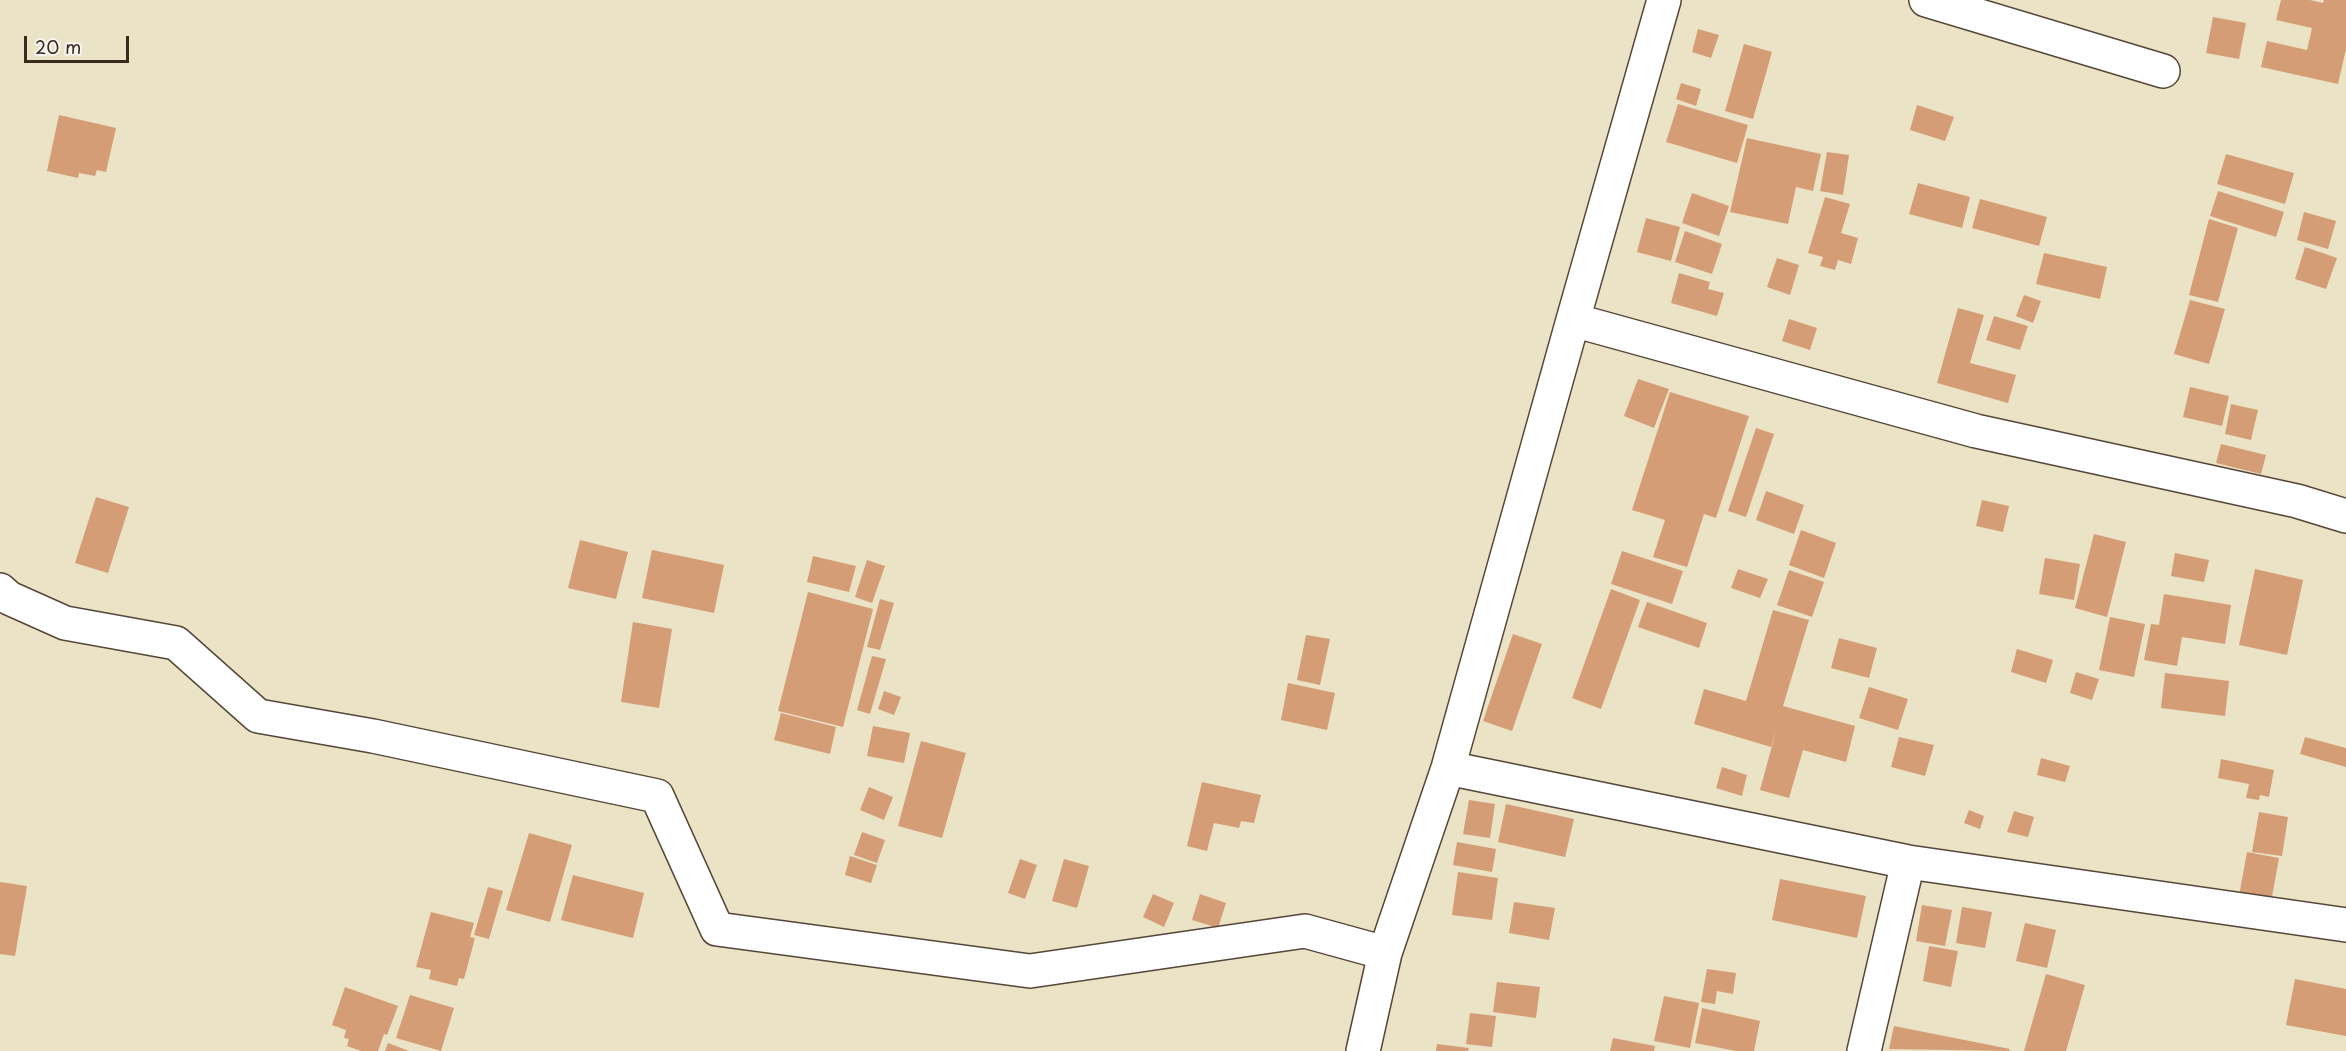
<!DOCTYPE html>
<style>
body{margin:0}
#map{position:relative;width:2346px;height:1051px;overflow:hidden;background:#ebe3c5;font-family:"Playpen Sans",sans-serif}
canvas{display:block}
.scale{position:absolute;left:24px;top:36px;width:105px;height:27px;box-sizing:border-box;border:3px solid #3b2a1e;border-top:0;padding-left:8px;font-size:18px;line-height:21px;white-space:nowrap;color:#3b2a1e;-webkit-text-stroke:4px #f6f6f2;paint-order:stroke}
</style>
<div id="map">
<canvas width="2346" height="1051"></canvas>
<div class="scale">20 m</div>
</div>
<script>
const c = document.querySelector('canvas').getContext('2d');
c.lineJoin = 'round';
function fillPath(path, color) { c.fillStyle = color; c.fill(path, 'evenodd'); }
function stroke(path, color, width, dash) { c.strokeStyle = color; c.lineWidth = width; c.lineCap = dash ? 'butt' : 'round'; c.setLineDash(dash || []); c.stroke(path); }
const building = new Path2D(`
 M2281 0H2310L2323 3 2324 0H2346V49L2338 84 2261 67 2267 41 2307 50 2312 28 2276 20Z
 M2213 17 2246 23 2239 59 2206 53Z
 M1698 29 1719 35 1711 58 1692 52Z
 M1744 44 1772 52 1753 119 1725 111Z
 M1681 83 1701 89 1696 106 1676 99Z
 M1678 104 1748 125 1737 163 1666 142Z
 M1917 105 1954 117 1945 141 1910 130Z
 M59 115 116 128 106 172 97 170 95 176 79 173 78 178 47 171Z
 M1747 138 1821 154 1813 191 1796 187 1788 224 1730 212Z
 M1827 152 1849 155 1843 195 1820 191Z
 M2226 154 2294 173 2285 204 2217 184Z
 M1918 183 1970 197 1962 228 1909 214Z
 M2218 191 2284 212 2276 237 2210 216Z
 M1692 193 1729 206 1719 236 1682 223Z
 M1825 197 1850 204 1841 233 1858 238 1851 264 1838 260 1835 270 1820 266 1823 257 1808 253Z
 M1980 199 2047 217 2039 246 1972 228Z
 M2304 212 2336 221 2328 249 2297 240Z
 M1646 218 1680 227 1671 261 1637 252Z
 M2209 219 2238 228 2218 302 2189 295Z
 M1685 231 1722 244 1712 274 1675 262Z
 M2305 247 2337 258 2326 289 2295 279Z
 M2044 253 2107 267 2100 299 2036 284Z
 M1777 258 1799 265 1790 295 1767 287Z
 M1679 273 1710 282 1708 289 1724 293 1717 316 1671 303Z
 M2024 295 2041 301 2033 323 2016 316Z
 M2190 300 2225 309 2209 364 2174 354Z
 M1958 308 1984 315 1970 363 2016 375 2008 403 1937 383Z
 M1994 316 2028 326 2020 350 1986 340Z
 M1789 319 1817 328 1810 350 1782 341Z
 M1638 379 1669 389 1654 428 1624 416Z
 M2190 387 2229 396 2222 426 2183 417Z
 M1670 392 1749 416 1716 518 1704 514 1687 567 1653 557 1665 520 1632 510Z
 M2231 404 2258 410 2251 440 2225 434Z
 M1756 428 1774 434 1746 517 1728 511Z
 M2221 444 2266 455 2261 474 2216 463Z
 M1766 491 1804 505 1794 534 1756 520Z
 M96 497 129 507 108 573 75 563Z
 M1982 500 2009 506 2003 532 1976 526Z
 M1801 530 1836 543 1824 578 1789 565Z
 M2094 534 2126 542 2107 617 2075 608Z
 M580 540 628 552 616 599 568 588Z
 M652 550 724 565 714 613 642 598Z
 M1622 551 1683 571 1672 604 1611 584Z
 M2175 553 2209 560 2204 582 2171 576Z
 M813 556 856 566 849 592 807 582Z
 M2045 558 2080 564 2074 600 2039 594Z
 M867 560 885 566 872 603 855 597Z
 M1738 569 1768 579 1760 598 1731 588Z
 M2255 569 2303 580 2287 655 2239 645Z
 M1789 570 1824 582 1812 617 1777 605Z
 M1611 589 1640 600 1601 709 1572 698Z
 M808 592 873 609 843 727 778 711Z
 M2164 594 2231 605 2225 644 2182 637 2177 666 2144 660 2151 624 2159 625Z
 M880 599 894 603 880 650 867 647Z
 M1647 602 1707 623 1699 648 1638 627Z
 M1773 610 1809 620 1783 706 1855 726 1846 762 1803 750 1789 798 1760 790 1776 731 1771 747 1694 724 1704 689 1746 701Z
 M2110 617 2145 624 2134 677 2099 670Z
 M633 622 672 629 659 708 621 702Z
 M1513 634 1542 644 1512 731 1483 721Z
 M1306 635 1330 639 1320 685 1297 680Z
 M1839 638 1877 648 1869 678 1831 668Z
 M2017 649 2053 660 2046 683 2011 672Z
 M872 656 886 659 870 714 857 710Z
 M2076 672 2099 679 2092 700 2070 693Z
 M2165 673 2229 681 2225 716 2161 708Z
 M1288 683 1335 693 1327 730 1281 720Z
 M1869 687 1908 699 1898 730 1859 718Z
 M884 691 901 697 894 715 878 709Z
 M781 713 836 727 830 754 774 740Z
 M873 726 910 733 904 763 867 756Z
 M1899 737 1934 745 1925 776 1891 767Z
 M2305 737 2346 748V767L2300 754Z
 M921 741 966 753 942 838 898 826Z
 M2041 758 2070 766 2065 782 2037 775Z
 M2221 759 2274 770 2269 797 2260 795 2259 800 2246 798 2249 784 2218 778Z
 M1722 767 1747 775 1742 796 1716 788Z
 M1202 782 1261 795 1254 823 1241 821 1239 828 1214 823 1207 851 1187 846Z
 M869 787 893 797 884 820 860 810Z
 M1469 800 1495 804 1490 838 1463 834Z
 M1506 804 1574 819 1565 857 1498 842Z
 M1969 810 1984 816 1980 829 1964 823Z
 M2014 811 2034 817 2028 837 2007 832Z
 M2259 812 2288 817 2282 856 2252 852Z
 M862 832 885 840 877 863 854 855Z
 M529 833 572 845 550 922 506 910Z
 M1457 842 1496 849 1492 872 1453 865Z
 M2247 852 2279 858 2271 902 2239 896Z
 M850 856 877 865 871 883 845 875Z
 M1020 859 1037 865 1025 899 1008 893Z
 M1064 859 1089 866 1077 908 1052 901Z
 M1458 872 1498 878 1492 920 1452 915Z
 M573 875 644 893 633 938 561 920Z
 M1780 879 1866 896 1857 938 1772 920Z
 M0 882 27 886 15 956 0 954Z
 M488 887 503 891 489 939 474 935Z
 M1153 894 1174 903 1164 927 1143 917Z
 M1200 894 1226 903 1218 928 1192 920Z
 M1514 902 1555 908 1549 940 1509 933Z
 M1922 905 1952 910 1945 946 1916 941Z
 M1962 907 1992 912 1985 948 1956 943Z
 M431 912 474 923 470 937 475 938 464 979 459 978 457 986 429 979 431 970 416 967Z
 M2025 923 2056 930 2047 968 2016 961Z
 M1929 946 1958 951 1951 987 1923 981Z
 M1707 969 1736 973 1733 994 1717 991 1715 1004 1701 1002Z
 M2046 974 2085 985 2066 1051H2024Z
 M2295 979 2346 989V1036L2286 1025Z
 M1497 982 1540 987 1536 1018 1493 1012Z
 M345 987 398 1006 387 1035 384 1034 378 1051H361L347 1046 349 1039 344 1038 346 1030 332 1025Z
 M410 995 454 1008 441 1051 396 1038Z
 M1664 996 1699 1003 1690 1048 1654 1041Z
 M1702 1008 1760 1021 1754 1051H1736L1695 1043Z
 M1470 1013 1496 1016 1492 1047 1466 1044Z
 M1894 1026 2010 1049 2009 1051 1889 1049Z
 M1613 1038 1655 1046 1654 1051H1610Z
 M388 1043 409 1051H385Z
 M1437 1044 1469 1048 1468 1051H1436Z`);
const minor = new Path2D(`
 M1926 0 2163 71
 M1573 320 1976 431 2297 501 2346 516
 M0 590 9 598 65 623 176 643 258 716 373 736 657 796 717 929 1030 971 1305 931 1385 953
 M1448 768 1908 862 2346 925
 M1363 1051 1385 953 1448 768 1573 320 1664 0
 M1864 1051 1908 862`);
fillPath(building, '#d49d76');
stroke(minor, '#554637', 36);
stroke(minor, '#fff', 33);
</script>
